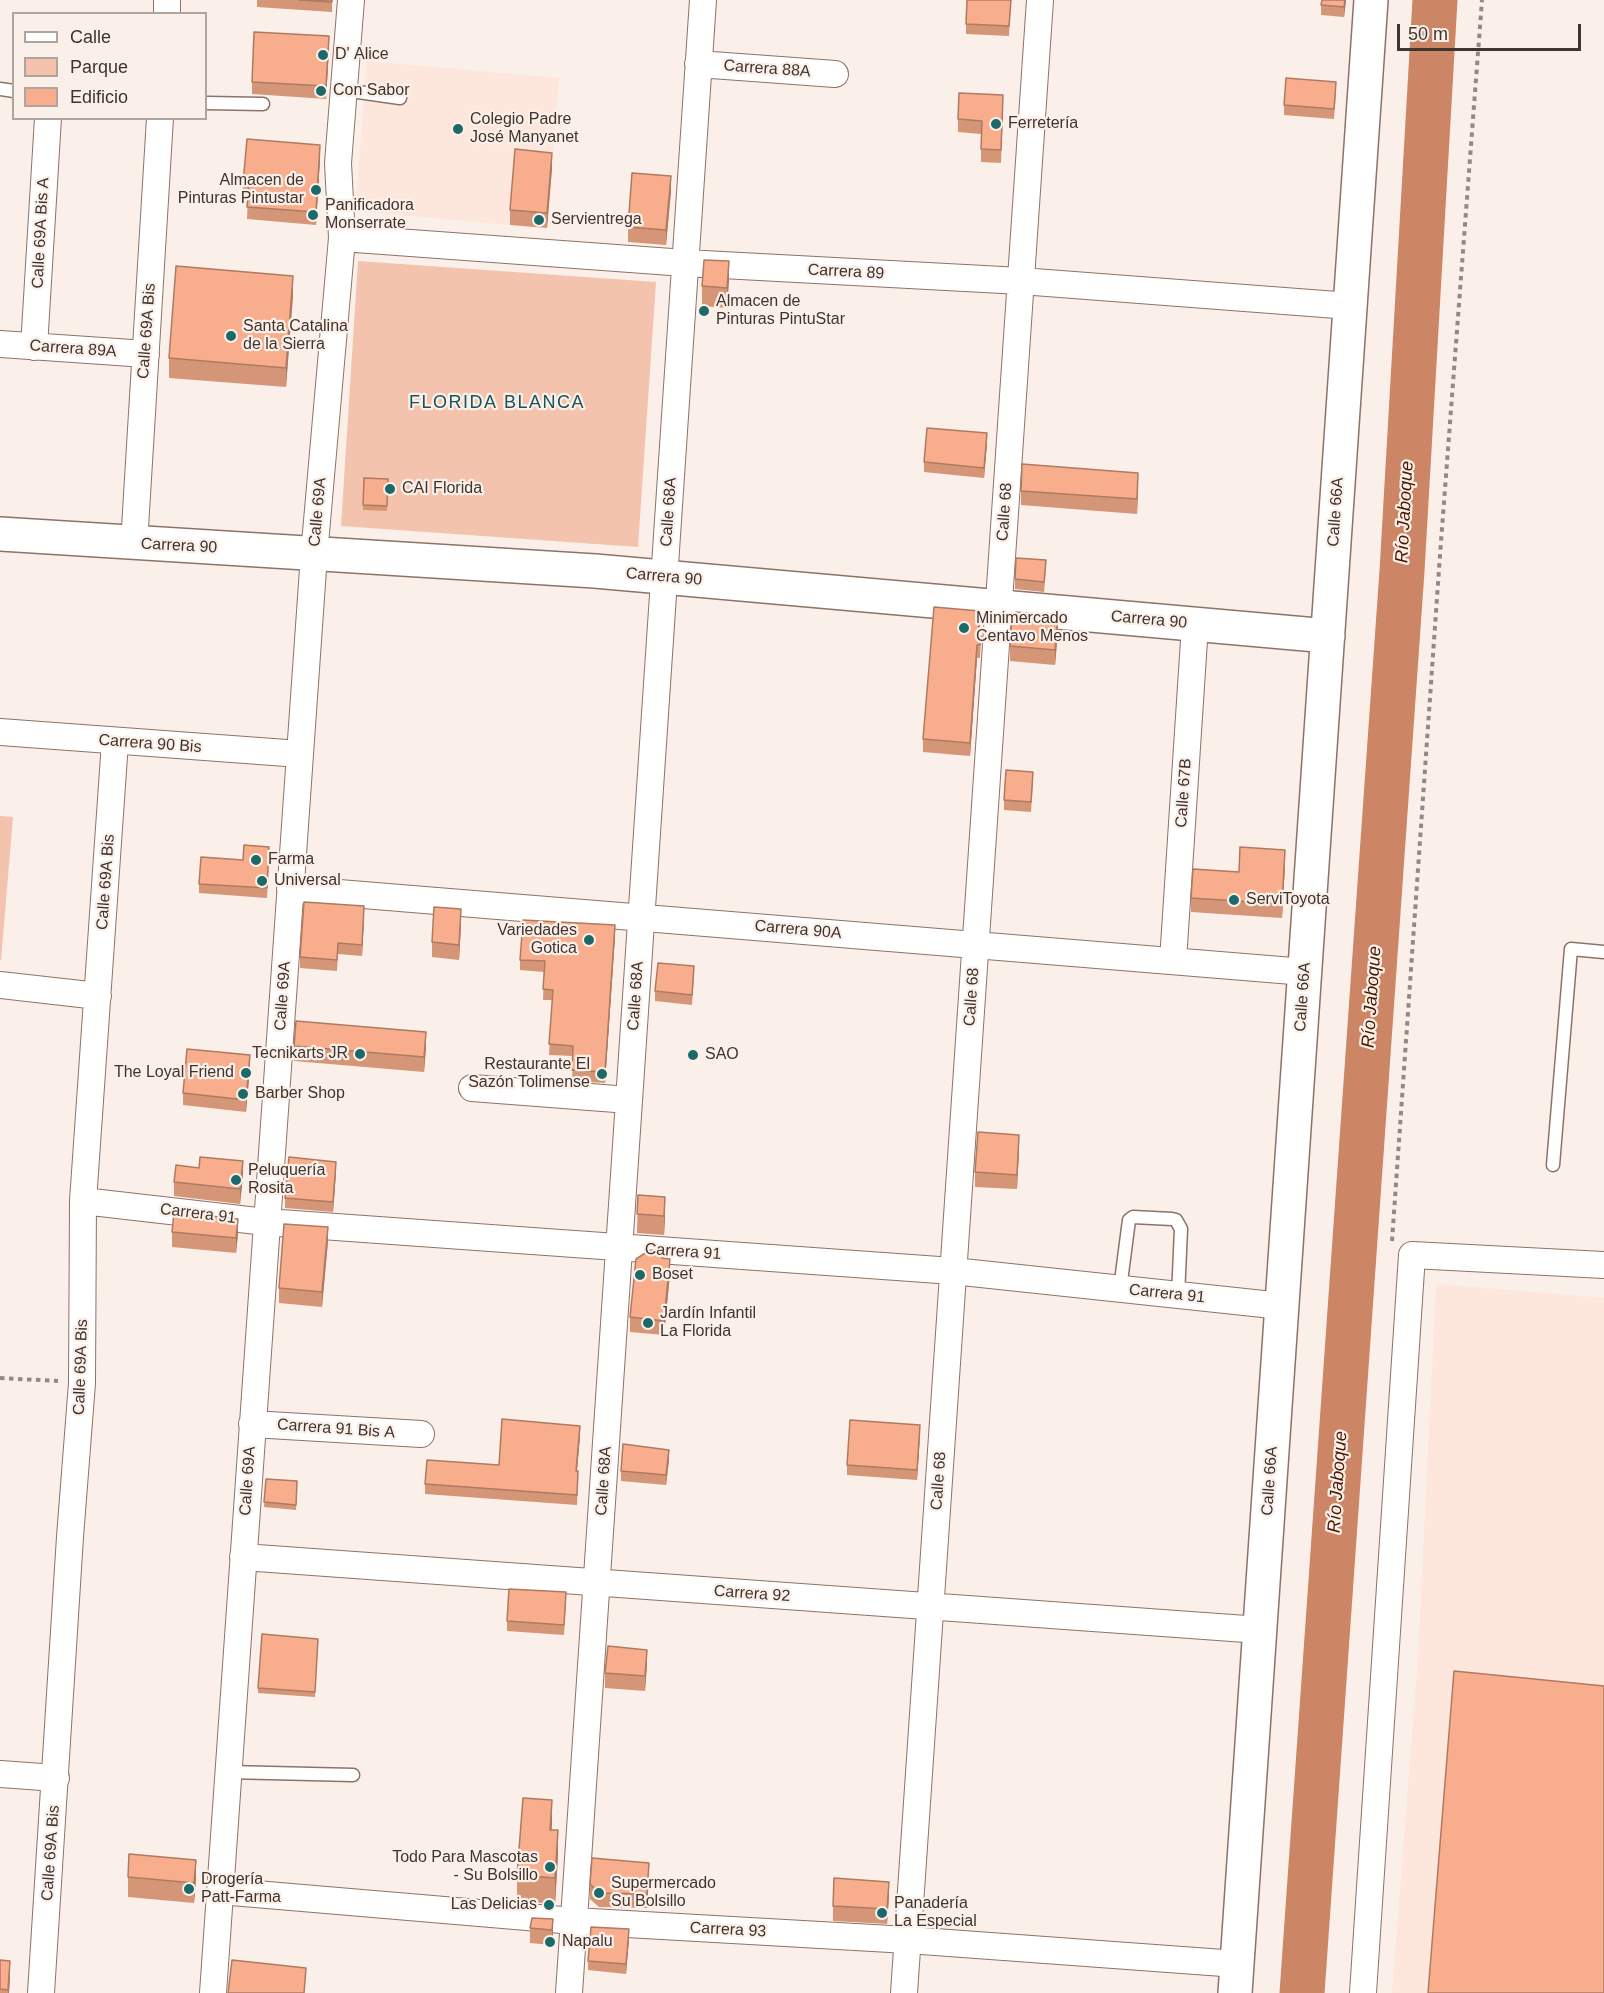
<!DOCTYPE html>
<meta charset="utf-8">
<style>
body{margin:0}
#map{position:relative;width:1604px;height:1993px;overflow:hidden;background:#fbefe9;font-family:Helvetica,sans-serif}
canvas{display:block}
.legend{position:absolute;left:12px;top:12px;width:195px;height:108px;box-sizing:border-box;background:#fbefe9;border:2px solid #b0a49f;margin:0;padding:8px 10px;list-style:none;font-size:18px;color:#40342f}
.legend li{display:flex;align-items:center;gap:12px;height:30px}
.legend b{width:30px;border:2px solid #b0a49f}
.scale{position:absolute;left:1397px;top:24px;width:184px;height:27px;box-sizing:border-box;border:3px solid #40342f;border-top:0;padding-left:8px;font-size:18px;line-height:21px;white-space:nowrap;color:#40342f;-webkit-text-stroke:4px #fbefe9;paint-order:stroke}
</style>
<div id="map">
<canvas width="1604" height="1993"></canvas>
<ul class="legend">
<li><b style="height:8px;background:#fff"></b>Calle</li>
<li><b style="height:16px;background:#f4c3ad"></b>Parque</li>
<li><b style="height:16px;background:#f8ae8c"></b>Edificio</li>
</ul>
<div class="scale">50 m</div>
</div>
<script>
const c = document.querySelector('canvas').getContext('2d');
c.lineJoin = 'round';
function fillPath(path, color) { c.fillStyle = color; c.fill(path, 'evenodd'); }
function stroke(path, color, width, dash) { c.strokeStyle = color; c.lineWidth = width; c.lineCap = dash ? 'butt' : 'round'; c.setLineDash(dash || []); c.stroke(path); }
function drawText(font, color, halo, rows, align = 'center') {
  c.font = font + ' Helvetica,sans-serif'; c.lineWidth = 4.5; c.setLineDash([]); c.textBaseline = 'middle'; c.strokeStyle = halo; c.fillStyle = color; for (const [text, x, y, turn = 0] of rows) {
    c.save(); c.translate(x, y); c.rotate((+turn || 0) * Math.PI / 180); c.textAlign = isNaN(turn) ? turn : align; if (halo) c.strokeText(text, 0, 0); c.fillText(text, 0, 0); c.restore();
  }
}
const built = new Path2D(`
 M367 61 559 78 552 168 515 164 510 225 355 211Z
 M1436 1284 1604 1298V1993H1392L1418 1658Z`);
const green = new Path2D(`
 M358 261 656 282 638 547 341 526Z
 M0 816 13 817 1 960H0Z`);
const river = new Path2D(`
 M1302 1993 1402 571 1435 0`);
const path = new Path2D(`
 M1392 1241 1440 555 1482 0
 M0 1378 58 1381`);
const lane = new Path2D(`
 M0 89 14 91
 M344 90 400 98
 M206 103 263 104
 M1553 1165 1571 949 1604 952
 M1120 1289 1129 1220 1133 1217 1172 1219 1176 1220 1181 1229 1178 1296
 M228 1772 353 1775`);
const street = new Path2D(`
 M167 14V0
 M698 64 835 74
 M342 238 685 263 1021 281 1350 306
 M0 344 146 354
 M34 347 48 118
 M134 544 160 118
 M0 732 300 754
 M290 889 1305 972
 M1173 961 1195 625
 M0 985 98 996
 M472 1088 629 1100
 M83 1201 266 1222 953 1271 1282 1306
 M252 1424 421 1434
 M243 1557 1260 1630
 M0 1774 56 1778
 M220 1891 574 1921 908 1940 1237 1964
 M41 1993 70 1537 82 1383 83 1201 115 742
 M213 1993 314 555 342 238 338 163 351 0
 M569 1993 703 0
 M904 1993 1040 0
 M1363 1993 1412 1255 1604 1265`);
const secondary = new Path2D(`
 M0 534 595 571 1328 636
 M1235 1993 1371 0`);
const wall = new Path2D(`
 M257 0H332V12L257 7Z
 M1011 0 1009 36 966 34V24Z
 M1346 0 1344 17 1321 15V5Z
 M329 48 326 99 252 94V82Z
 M1336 92 1334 119 1284 115V105Z
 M1003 109 1001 163 981 162V134L958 132V119Z
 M320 158 316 225 247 219 248 196H243V183Z
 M552 168 547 228 510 225V210Z
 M671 191 666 245 628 242V227Z
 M729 280 727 308 702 306V286Z
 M293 295 286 387 169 378V358Z
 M987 443 984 478 924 472V462Z
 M364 478 388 479 387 511 363 510Z
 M1138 488 1137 514 1021 505V491Z
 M1046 570 1044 592 1015 589V579Z
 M980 624 979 637 981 636 980 658H977L970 756 923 752V739Z
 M1058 631 1055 665 1010 661V646Z
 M1033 782 1031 812 1004 810V800Z
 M269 856 267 898 199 893V884L243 860Z
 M1285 864 1282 918 1191 912V898L1239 872Z
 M364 918 362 956 338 954 337 971 300 968V957Z
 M461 924 459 960 432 957V942Z
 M615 936 605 1083 572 1081 573 1056 549 1055 552 1000H543L544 972 520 970V960Z
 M694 976 692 1005 655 1001V991Z
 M294 1046 426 1047 424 1072 294 1061Z
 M250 1068 246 1112 183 1105V1093Z
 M1019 1149 1017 1189 975 1187V1172Z
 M199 1168 243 1176 240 1204 174 1196V1182Z
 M336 1172 333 1212 285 1208V1198Z
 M638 1195 665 1217 664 1235 637 1233Z
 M172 1232 238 1234 236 1253 172 1247Z
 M328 1241 322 1307 279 1303V1288Z
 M662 1258 670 1274 664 1335 630 1332V1317Z
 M920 1435 917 1480 847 1475V1465Z
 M580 1436 577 1471 578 1481 577 1505 425 1494V1484L499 1465Z
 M669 1460 666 1485 621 1481V1471Z
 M266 1479 297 1486 296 1510 264 1507Z
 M566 1602 564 1635 507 1631V1621Z
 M318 1639 315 1697 258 1693V1688Z
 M647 1664 645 1691 605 1688V1673Z
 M552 1830 558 1856 555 1904 517 1901V1875Z
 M128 1877 196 1880 194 1903 128 1897Z
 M649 1877 647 1908 599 1907 590 1899V1884Z
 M889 1896 887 1924 833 1921V1906Z
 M553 1919 552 1945 530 1943V1928Z
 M629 1939 626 1974 588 1970V1961Z
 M0 1960 10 1976 9 1993H0Z`);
const shadedWall = new Path2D(`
 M1345 0H1346L1344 17V7Z
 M329 36V48L326 99V86Z
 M320 145V158L316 225V212Z
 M552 153V168L547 228V213Z
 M671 176V191L666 245V230Z
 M729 261V280L727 308V288Z
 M293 276V295L286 387V368Z
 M987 433V443L984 478V468Z
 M1138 473V488L1137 514V499Z
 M1058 616V631L1055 665V650Z
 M977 645V658L970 756V743Z
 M1285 850V864L1282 918V904Z
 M364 906V918L362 956V945Z
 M461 909V924L459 960V945Z
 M615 925V936L605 1083V1072Z
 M426 1032V1047L424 1072V1057Z
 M250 1055V1068L246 1112V1100Z
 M1019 1135V1149L1017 1189V1175Z
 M243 1161V1176L240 1204V1189Z
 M336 1162V1172L333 1212V1202Z
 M665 1197V1217L664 1235V1216Z
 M238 1219V1234L236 1253V1238Z
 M328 1227V1241L322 1307V1292Z
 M670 1259V1274L664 1335V1321Z
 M920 1425V1435L917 1480V1470Z
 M580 1426V1436L576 1481V1471Z
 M669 1450V1460L666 1485V1475Z
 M647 1650V1664L645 1691V1676Z
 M552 1800V1825L550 1856V1830Z
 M558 1830V1856L555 1904V1878Z
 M196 1860V1880L194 1903V1883Z
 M649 1863V1877L647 1908V1894Z
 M889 1882V1896L887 1924V1909Z
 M553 1919V1934L552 1945V1930Z
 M629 1929V1939L626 1974V1964Z
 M10 1961V1976L9 1993H8Z`);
const building = new Path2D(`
 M299 0H332V2Z
 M967 0H1011L1009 26 966 24Z
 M1322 0H1345L1344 7 1321 5Z
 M254 32 329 36 326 86 252 82Z
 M1286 78 1336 82 1334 109 1284 105Z
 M959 93 1003 95 1001 150 981 149 982 121 958 119Z
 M247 139 320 145 316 212 247 207 249 183H243Z
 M515 149 552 153 547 213 510 210Z
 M632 173 671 176 666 230 628 227Z
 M704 260 729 261 727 288 702 286Z
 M176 266 293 276 286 368 169 358Z
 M927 428 987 433 984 468 924 462Z
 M1022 464 1138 473 1137 499 1021 491Z
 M364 478 388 479 387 506 363 505Z
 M1016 558 1046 560 1044 582 1015 579Z
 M934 607 980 611 978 638 981 636 980 645H977L970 743 923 739Z
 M1016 612 1058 616 1055 650 1010 646 1012 615Z
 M1006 770 1033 772 1031 802 1004 800Z
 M244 845 269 847 267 888 199 884 201 857 243 860Z
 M1240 847 1285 850 1282 904 1191 898 1193 869 1239 872Z
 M304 902 364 906 362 945 338 943 337 960 300 957Z
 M434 907 461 909 459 945 432 942Z
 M523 920 615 925 605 1072 572 1070 573 1046 549 1044 553 990 543 989 545 961 520 960Z
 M658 963 694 966 692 995 655 991Z
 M296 1021 426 1032 424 1057 294 1046Z
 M187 1049 250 1055 246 1100 183 1093Z
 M978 1132 1019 1135 1017 1175 975 1172Z
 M200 1157 243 1161 240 1189 174 1182 176 1165 199 1168Z
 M289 1157 336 1162 333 1202 285 1198Z
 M638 1195 665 1197 664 1216 637 1214Z
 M174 1212 238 1219 236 1238 172 1232Z
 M284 1224 328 1227 322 1292 279 1288Z
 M650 1250 662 1251V1258L670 1259 664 1321 630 1317 636 1259Z
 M502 1419 580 1426 576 1471H578L577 1495 425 1484 427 1460 499 1465Z
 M850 1420 920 1425 917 1470 847 1465Z
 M623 1444 669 1450 666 1475 621 1471Z
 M266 1479 297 1481 296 1505 264 1502Z
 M509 1589 566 1592 564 1625 507 1621Z
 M262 1634 318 1639 315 1692 258 1688Z
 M608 1646 647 1650 645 1676 605 1673Z
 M1454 1671 1604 1686V1993H1428Z
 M523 1798 552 1800 550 1830H558L555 1878 517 1875Z
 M129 1854 196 1860 194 1883 128 1877Z
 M592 1858 649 1863 647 1894 599 1893 590 1884Z
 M834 1878 889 1882 887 1909 833 1906Z
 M532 1918 553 1919 552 1930 530 1928Z
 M591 1927 629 1929 626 1964 588 1961Z
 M0 1960 10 1961 8 1990 0 1989Z
 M232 1960 306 1968 304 1993H228Z`);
const markers = [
 [323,55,6,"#1c696a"],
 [321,91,6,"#1c696a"],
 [996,124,6,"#1c696a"],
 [458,129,6,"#1c696a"],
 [316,190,6,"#1c696a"],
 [313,215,6,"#1c696a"],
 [539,220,6,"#1c696a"],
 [704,311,6,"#1c696a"],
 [231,336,6,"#1c696a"],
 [390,489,6,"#1c696a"],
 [964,628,6,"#1c696a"],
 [256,860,6,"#1c696a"],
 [262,881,6,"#1c696a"],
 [1234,900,6,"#1c696a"],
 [589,940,6,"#1c696a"],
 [360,1054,6,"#1c696a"],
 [693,1055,6,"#1c696a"],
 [246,1073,6,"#1c696a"],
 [602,1074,6,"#1c696a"],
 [243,1094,6,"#1c696a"],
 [236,1180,6,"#1c696a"],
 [640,1275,6,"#1c696a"],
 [648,1323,6,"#1c696a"],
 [550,1867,6,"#1c696a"],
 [189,1889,6,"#1c696a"],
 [599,1893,6,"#1c696a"],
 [549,1905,6,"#1c696a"],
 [882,1913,6,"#1c696a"],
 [550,1942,6,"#1c696a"]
];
const poiNames = [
 ["D' Alice",335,55],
 ["Con Sabor",333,91],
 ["Colegio Padre",470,120],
 ["José Manyanet",470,138],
 ["Ferretería",1008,124],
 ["Almacen de",304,181,"right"],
 ["Pinturas Pintustar",304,199,"right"],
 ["Panificadora",325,206],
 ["Monserrate",325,224],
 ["Servientrega",551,220],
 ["Almacen de",716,302],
 ["Pinturas PintuStar",716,320],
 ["Santa Catalina",243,327],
 ["de la Sierra",243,345],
 ["CAI Florida",402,489],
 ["Minimercado",976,619],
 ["Centavo Menos",976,637],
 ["Farma",268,860],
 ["Universal",274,881],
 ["ServiToyota",1246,900],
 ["Variedades",577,931,"right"],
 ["Gotica",577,949,"right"],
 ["Tecnikarts JR",348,1054,"right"],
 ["SAO",705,1055],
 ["Restaurante El",590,1065,"right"],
 ["Sazón Tolimense",590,1083,"right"],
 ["The Loyal Friend",234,1073,"right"],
 ["Barber Shop",255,1094],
 ["Peluquería",248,1171],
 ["Rosita",248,1189],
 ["Boset",652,1275],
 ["Jardín Infantil",660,1314],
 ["La Florida",660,1332],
 ["Todo Para Mascotas",538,1858,"right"],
 ["- Su Bolsillo",538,1876,"right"],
 ["Drogería",201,1880],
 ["Patt-Farma",201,1898],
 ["Supermercado",611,1884],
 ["Su Bolsillo",611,1902],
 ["Panadería",894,1904],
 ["La Especial",894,1922],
 ["Las Delicias",537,1905,"right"],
 ["Napalu",562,1942]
];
const streetNames = [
 ["Carrera 88A",767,69,4],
 ["Calle 69A Bis A",41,233,-87],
 ["Carrera 89",846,272,3],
 ["Calle 69A Bis",147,331,-86],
 ["Carrera 89A",73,349,4],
 ["Calle 69A",318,512,-85],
 ["Calle 68A",669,512,-86],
 ["Calle 68",1005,512,-86],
 ["Calle 66A",1336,512,-86],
 ["Carrera 90",179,546,3],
 ["Carrera 90",664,577,5],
 ["Carrera 90",1149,620,5],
 ["Carrera 90 Bis",150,744,4],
 ["Calle 67B",1184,793,-86],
 ["Calle 69A Bis",106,882,-86],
 ["Carrera 90A",798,930,5],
 ["Calle 69A",283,996,-86],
 ["Calle 68A",636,996,-86],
 ["Calle 68",972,997,-86],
 ["Calle 66A",1303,997,-86],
 ["Carrera 91",198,1214,7],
 ["Carrera 91",683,1252,4],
 ["Carrera 91",1167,1294,6],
 ["Calle 69A Bis",81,1367,-88],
 ["Carrera 91 Bis A",336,1429,4],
 ["Calle 69A",248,1481,-86],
 ["Calle 68A",604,1481,-86],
 ["Calle 68",939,1481,-86],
 ["Calle 66A",1270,1481,-86],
 ["Carrera 92",752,1594,4],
 ["Calle 69A Bis",51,1853,-86],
 ["Carrera 93",728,1930,3]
];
const neighbourhoodNames = [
 ["FLORIDA BLANCA",497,403]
];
const waterNames = [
 ["Río Jaboque",1405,512,-87],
 ["Río Jaboque",1372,997,-86],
 ["Río Jaboque",1338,1482,-86]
];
fillPath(built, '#fde6db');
fillPath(green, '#f4c3ad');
stroke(river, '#cd8665', 45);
stroke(lane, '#8d7367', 15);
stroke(street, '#8d7367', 28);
stroke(secondary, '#8d7367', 36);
stroke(path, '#948883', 4, [4.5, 4.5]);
stroke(lane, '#fff', 12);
stroke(street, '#fff', 26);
stroke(secondary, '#fff', 33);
fillPath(wall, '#d59678');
fillPath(shadedWall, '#ae7a62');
fillPath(building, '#f8ae8c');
stroke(building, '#ae7a62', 1.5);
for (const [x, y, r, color] of markers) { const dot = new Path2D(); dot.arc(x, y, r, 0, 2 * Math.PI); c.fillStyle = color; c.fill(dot); stroke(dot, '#fbefe9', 2); }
drawText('16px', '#40342f', '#fbefe9', poiNames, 'left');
drawText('16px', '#40342f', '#fbefe9', streetNames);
c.letterSpacing = '1.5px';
drawText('18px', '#195556', '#fbefe9', neighbourhoodNames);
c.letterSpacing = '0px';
drawText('italic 18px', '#471a01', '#fbefe9', waterNames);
</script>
